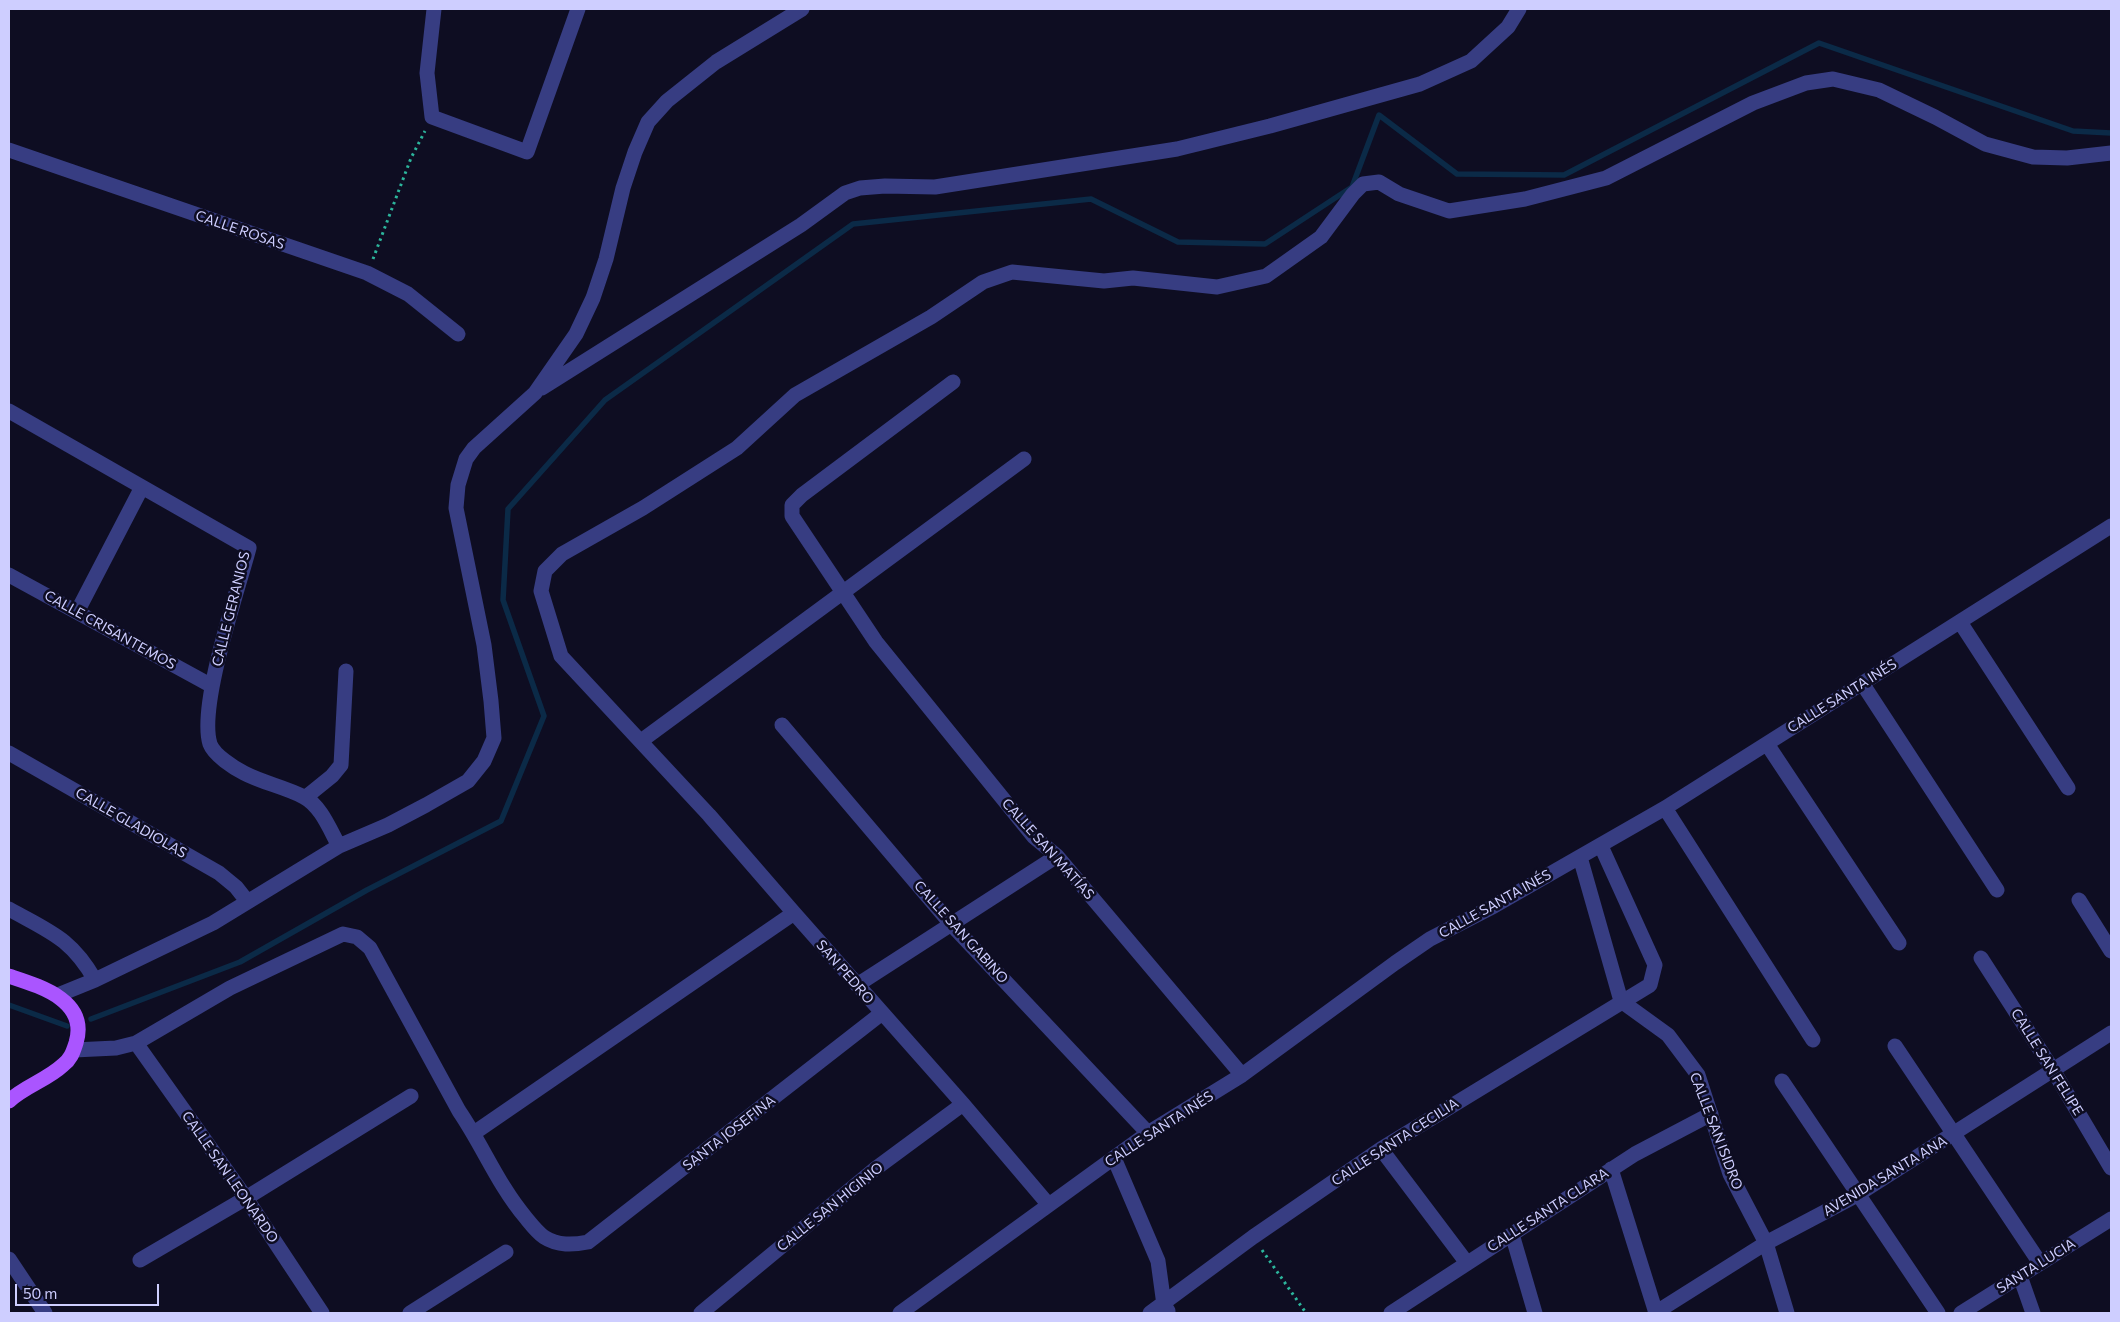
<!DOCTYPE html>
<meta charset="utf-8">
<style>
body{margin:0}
#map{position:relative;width:2120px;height:1322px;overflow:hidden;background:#0e0d22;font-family:Commissioner,sans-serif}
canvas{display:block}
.frame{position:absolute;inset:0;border:10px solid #ceceff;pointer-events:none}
.scale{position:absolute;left:15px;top:1284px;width:144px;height:22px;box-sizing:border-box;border:2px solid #ceceff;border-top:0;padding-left:6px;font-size:15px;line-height:18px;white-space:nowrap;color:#ceceff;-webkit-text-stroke:4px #0e0d22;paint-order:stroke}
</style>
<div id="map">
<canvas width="2120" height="1322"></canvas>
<div class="frame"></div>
<div class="scale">50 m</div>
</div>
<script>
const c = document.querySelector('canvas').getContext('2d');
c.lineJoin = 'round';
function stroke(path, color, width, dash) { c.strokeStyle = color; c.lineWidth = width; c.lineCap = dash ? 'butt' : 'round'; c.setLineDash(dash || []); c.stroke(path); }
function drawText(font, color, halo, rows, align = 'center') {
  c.font = font + ' Commissioner,sans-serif'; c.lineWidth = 5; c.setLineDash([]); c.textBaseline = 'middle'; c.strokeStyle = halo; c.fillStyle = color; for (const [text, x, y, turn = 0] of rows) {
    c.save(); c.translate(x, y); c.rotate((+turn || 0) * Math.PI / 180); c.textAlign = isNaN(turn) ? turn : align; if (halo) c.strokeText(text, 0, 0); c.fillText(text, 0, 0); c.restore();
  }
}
const stream = new Path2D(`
 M9 1005 67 1026
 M91 1019 240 962 367 890 501 821 544 716 503 600 508 509 605 400 853 224 1091 199 1178 242 1265 244 1352 187 1379 115 1457 174 1564 175 1819 43 2073 131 2111 133`);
const path = new Path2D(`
 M373 259 411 158 425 131
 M1262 1250 1306 1313`);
const minor = new Path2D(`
 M434 9 427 73 432 117 527 152 578 9
 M9 150 367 273 408 294 458 334
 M953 382 802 495 792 505V516L876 642 1034 837 1057 856 1242 1075
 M542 388 801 225 845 193 860 188 885 186 935 187 1177 149 1270 126 1420 84 1471 61 1508 27 1519 9
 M9 411 249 548C238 590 198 706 210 744 214 755 234 768 244 773 263 783 285 787 304 797 321 806 330 830 339 846
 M9 575 212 686
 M77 612 142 487
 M1960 622 2068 788
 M1862 683 1997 890
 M782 725 951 924 1148 1133
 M641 741 1024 459
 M1767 744 1899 943
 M9 753 219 873 236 887 247 901
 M306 797 332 776 341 765 346 671
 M1665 808 1813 1040
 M1580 857 1621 1001 1668 1035 1698 1075 1730 1174 1766 1243 1787 1313
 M2079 900 2111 951
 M9 909C50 932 71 938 95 980
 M1981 958 2053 1070 2111 1168
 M857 985 1057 856
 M58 995 95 980 213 923 339 846 388 825 426 805 468 781 484 761 494 738 491 701 484 645 456 508 458 485 466 459 474 448 535 393 576 334 593 298 606 259 623 188 635 152 648 122 667 101 716 62 802 9
 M136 1043 246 1198 322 1313
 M1895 1046 2040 1263
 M74 1050 116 1048 136 1043 230 988 343 934 357 937 370 948 459 1111C483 1146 498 1185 526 1218 531 1224 537 1232 544 1237 558 1246 573 1245 588 1242L882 1013
 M1782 1081 1938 1313
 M474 1133 794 913
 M1381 1149 1467 1263
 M1114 1158 1158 1261 1164 1305 1168 1311
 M1611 1169 1656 1313
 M1048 1204 963 1104 794 913 709 815 561 656 541 591 545 571 562 554 643 508 737 448 795 395 931 317 983 282 1012 272 1104 281 1133 278 1217 287 1266 276 1321 237 1353 194 1363 184 1379 182 1399 194 1449 211 1525 199 1606 178 1753 103 1806 83 1833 79 1879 90 1935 117 1985 144 2033 157 2067 158 2111 153
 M1512 1234 1535 1313
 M9 1259 45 1313
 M140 1260 246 1198 411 1096
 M2020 1276 2033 1313
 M410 1313 506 1252
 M701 1313 875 1169 963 1104
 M900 1313 1148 1133 1242 1075 1395 963 1430 939 1494 906 1665 808 2111 526
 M1150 1313 1253 1237 1381 1149 1650 985 1655 965 1601 846
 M1391 1313 1635 1154 1711 1114
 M1655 1313 1766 1243 1857 1195 2111 1033
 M1961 1313 2111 1219`);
const major = new Path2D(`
 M9 976C39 986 89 1000 76 1043 73 1052 71 1059 63 1065 47 1080 25 1086 9 1101`);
const streetNames = [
 ["CALLE ROSAS",240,230,19],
 ["CALLE GERANIOS",231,609,-76],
 ["CALLE CRISANTEMOS",110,630,29],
 ["CALLE SANTA INÉS",1842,696,-32],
 ["CALLE GLADIOLAS",131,823,30],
 ["CALLE SAN MATÍAS",1048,849,48],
 ["CALLE SANTA INÉS",1495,904,-29],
 ["CALLE SAN GABINO",961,932,48],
 ["SAN PEDRO",845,972,49],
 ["CALLE SAN FELIPE",2047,1062,58],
 ["CALLE SANTA INÉS",1159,1129,-33],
 ["CALLE SAN ISIDRO",1716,1131,69],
 ["SANTA JOSEFINA",729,1133,-38],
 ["CALLE SANTA CECILIA",1395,1142,-33],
 ["AVENIDA SANTA ANA",1885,1176,-31],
 ["CALLE SAN LEONARDO",230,1177,55],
 ["CALLE SAN HIGINIO",830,1207,-39],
 ["CALLE SANTA CLARA",1548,1210,-33],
 ["SANTA LUCIA",2036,1266,-32]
];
stroke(stream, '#0b2a47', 5.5);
stroke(path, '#2cb59c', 3, [2.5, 4]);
stroke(minor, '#373d82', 15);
stroke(major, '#a5f', 15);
drawText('14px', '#ceceff', '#0e0d22', streetNames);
</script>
